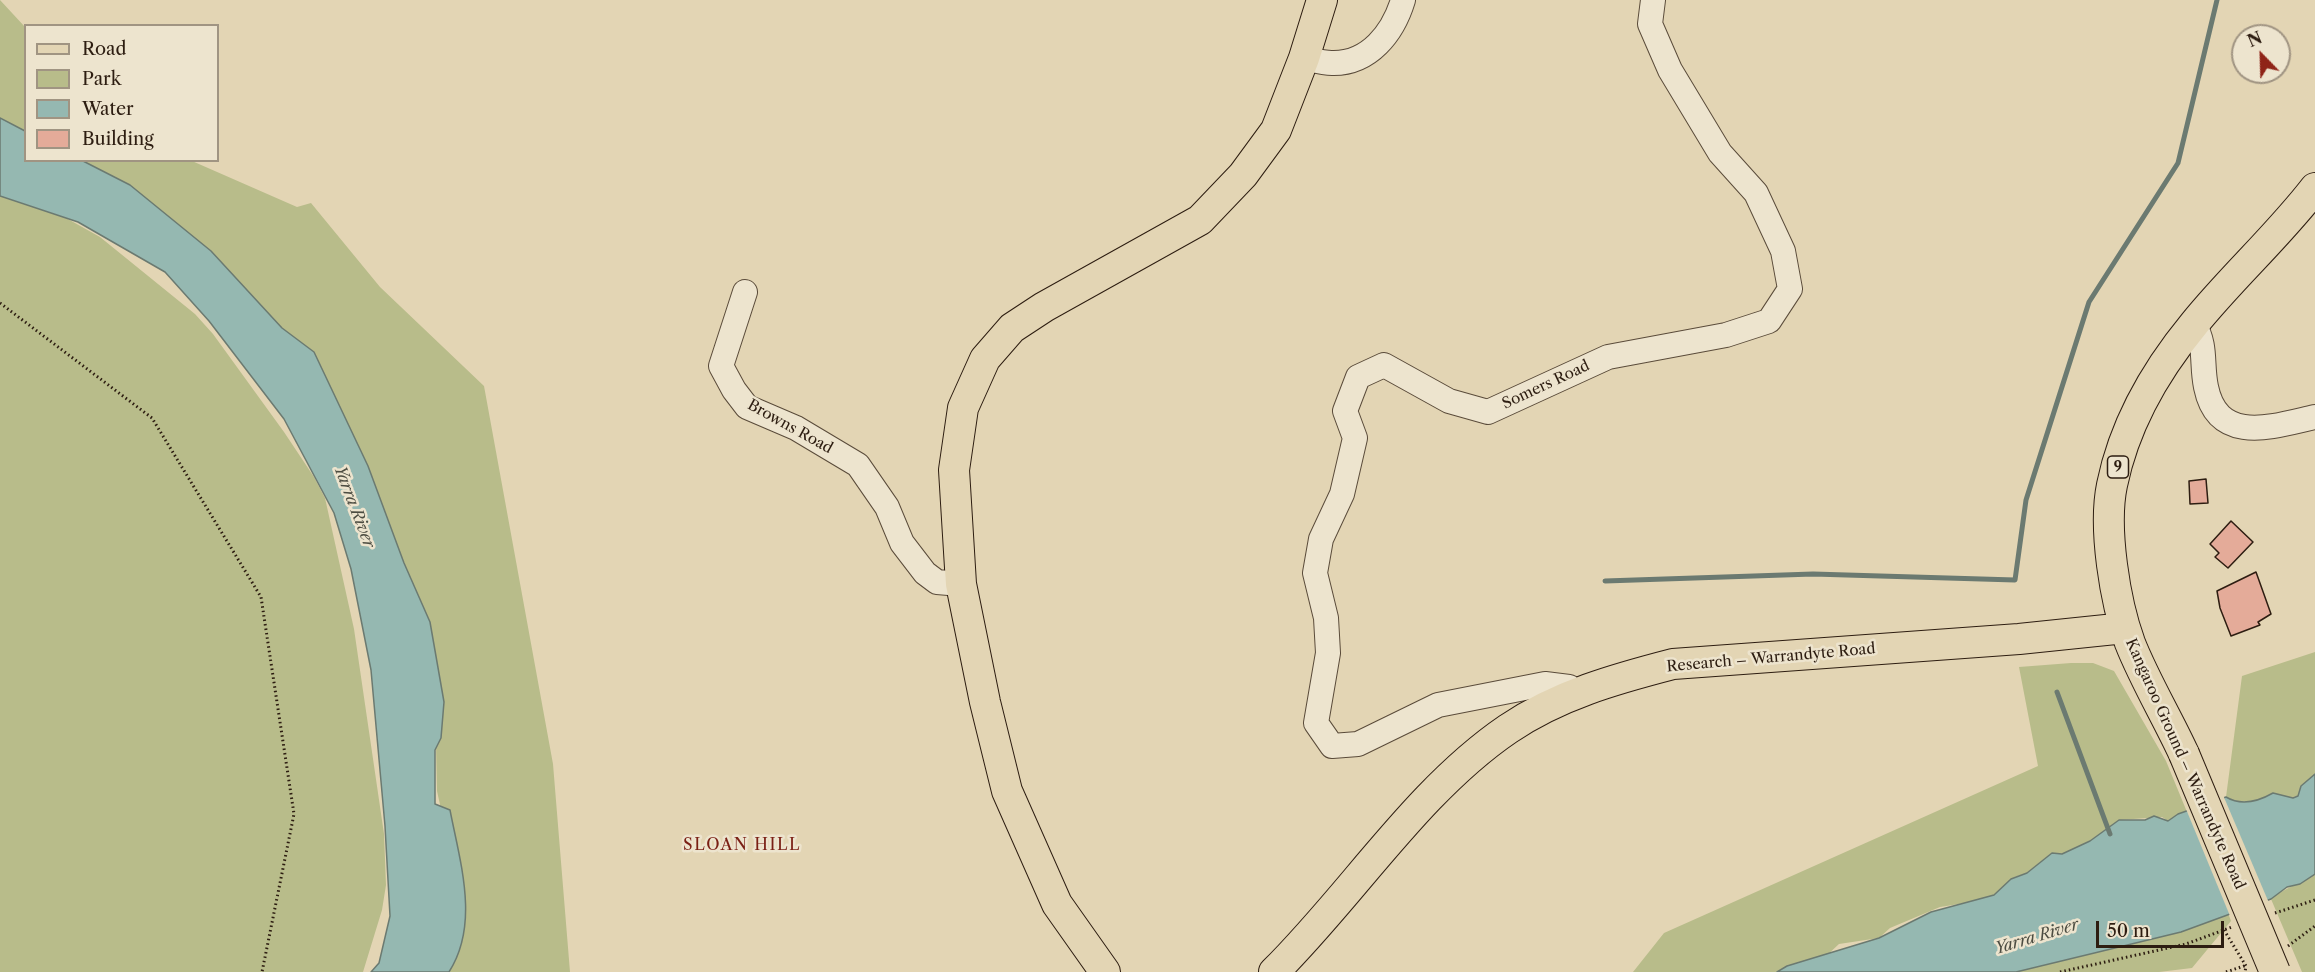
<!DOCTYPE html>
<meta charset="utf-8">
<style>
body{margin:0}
#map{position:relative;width:2315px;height:972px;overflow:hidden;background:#e3d5b4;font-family:"Libre Caslon Text",serif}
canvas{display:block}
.legend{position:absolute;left:24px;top:24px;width:195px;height:138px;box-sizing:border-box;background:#ede4ce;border:2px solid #a09482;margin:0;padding:8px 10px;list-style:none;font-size:18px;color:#2d1d11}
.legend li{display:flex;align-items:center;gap:12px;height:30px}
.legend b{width:30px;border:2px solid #a09482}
.north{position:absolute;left:2231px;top:24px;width:60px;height:60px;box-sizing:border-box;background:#ede4ce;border:2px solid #a09482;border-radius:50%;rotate:337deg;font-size:16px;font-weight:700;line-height:24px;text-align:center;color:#2d1d11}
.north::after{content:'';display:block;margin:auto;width:21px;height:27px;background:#8f2418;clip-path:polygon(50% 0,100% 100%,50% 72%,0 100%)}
.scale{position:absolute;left:2096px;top:921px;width:128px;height:27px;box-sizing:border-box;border:3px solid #2d1d11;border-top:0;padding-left:8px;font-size:18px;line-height:21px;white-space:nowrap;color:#2d1d11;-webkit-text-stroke:4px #ede4ce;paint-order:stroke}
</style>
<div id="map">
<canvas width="2315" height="972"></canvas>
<ul class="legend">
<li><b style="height:8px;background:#e3d5b4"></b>Road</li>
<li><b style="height:16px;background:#b8bc8a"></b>Park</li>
<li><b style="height:16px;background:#95b8b1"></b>Water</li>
<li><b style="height:16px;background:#e4ab99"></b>Building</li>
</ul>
<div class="north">N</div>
<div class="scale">50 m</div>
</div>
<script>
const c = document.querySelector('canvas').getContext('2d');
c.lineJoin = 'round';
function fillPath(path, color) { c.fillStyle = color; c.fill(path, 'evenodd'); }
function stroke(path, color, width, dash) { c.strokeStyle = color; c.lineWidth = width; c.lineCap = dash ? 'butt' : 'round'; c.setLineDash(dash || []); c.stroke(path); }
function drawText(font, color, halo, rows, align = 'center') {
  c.font = font + ' "Libre Caslon Text",serif'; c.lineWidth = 5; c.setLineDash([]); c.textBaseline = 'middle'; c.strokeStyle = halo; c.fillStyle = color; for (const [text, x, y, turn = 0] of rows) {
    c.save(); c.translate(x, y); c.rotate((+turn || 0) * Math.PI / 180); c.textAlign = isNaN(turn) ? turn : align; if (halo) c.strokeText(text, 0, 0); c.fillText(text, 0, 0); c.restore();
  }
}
const green = new Path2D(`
 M0 0 25 27V148L0 137Z
 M53 161H192L297 207 311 203 380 287 484 386 553 764 570 972H448V841L437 791 436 745 354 459Z
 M0 194 66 218 100 237 195 314 213 334 284 432 314 477 325 498 354 629 384 834 386 885 382 910 363 972H0Z
 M2315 652V774L2301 786 2298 796 2288 798 2279 794H2271C2260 804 2238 804 2226 797L2242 676Z
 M2071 663H2093L2114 671 2166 761 2187 812 2178 814 2168 821 2162 817 2119 820 2090 841 2062 854 2052 853 2027 873 2015 877 1994 895 1978 901 1940 907 1890 928 1879 938 1839 944 1824 958 1784 972H1633L1664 933 2038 766 2019 667Z
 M2315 874V972H2302L2271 899C2285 888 2300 883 2315 874Z
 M2228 913 2231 921 2192 968 2159 972H2016L2181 932Z`);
const water = new Path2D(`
 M0 118 25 131 26 160 83 161 130 185 211 251 282 328 314 352 368 466 404 563 430 622 444 702 441 738 435 750V804L450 810C460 862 480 924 449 972H371L379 963 390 916 385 826 371 670 351 569 334 513 284 419 209 321 165 272 78 222 0 196Z
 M2315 774V874L2300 884 2287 887 2271 899 2181 932 2016 972H1777L1787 966 1879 938 1931 912 1994 895 2011 879 2027 873 2052 853 2062 854 2090 841 2119 820H2145L2154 816 2168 821 2178 814 2226 797C2241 806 2259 801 2273 793L2293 798 2298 796 2301 786Z`);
const pier = new Path2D(`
 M2223 795 2269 903 2230 916 2186 809Z`);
const stream = new Path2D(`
 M1605 581 1813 574 2015 580 2026 500 2089 302 2178 163 2217 0
 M2057 692 2110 834`);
const building = new Path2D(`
 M2206 479 2208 503 2190 504 2189 481Z
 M2231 521 2253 542 2228 568 2215 557 2219 553 2210 544Z
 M2256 572 2271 614 2258 622 2260 625 2231 636 2220 608 2217 591Z`);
const path = new Path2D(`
 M0 303 152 418 261 597 294 814 262 972
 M2275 913 2315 900
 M2224 930 2246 966 2245 972
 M2288 946 2315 926
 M2060 972 2186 944 2232 927
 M2226 972 2247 965`);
const minor = new Path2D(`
 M1304 58C1313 60 1323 63 1332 63 1369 64 1393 33 1403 0
 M745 292 721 366 734 390 747 407 796 428 858 465 887 507 902 543 925 573 937 582 961 584
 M2194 324C2207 347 2201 363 2206 387 2218 446 2274 426 2315 417
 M1573 694 1569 687 1545 684 1438 705 1358 744 1332 746 1316 723 1328 653 1326 618 1315 573 1321 539 1342 494 1355 438 1345 411 1358 377 1384 365 1449 401 1488 412 1608 357 1726 335 1769 321 1790 289 1783 251 1756 193 1720 153 1670 70 1650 24 1653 0`);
const major = new Path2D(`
 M2184 754C2167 717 2145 681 2130 643 2115 602 2103 528 2112 485 2124 426 2156 370 2194 324 2232 277 2278 236 2315 188
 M1105 972 1057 904 1007 791 985 702 961 584 954 470 963 408 985 359 1012 328 1044 307 1200 220 1243 175 1276 130 1304 58 1322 0
 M1274 972C1352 895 1417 791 1508 729 1558 695 1615 679 1673 664L2019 639 2125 628`);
const majorBridge = new Path2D(`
 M2184 754 2275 972`);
const shields = [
 [2118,467,21]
];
const shieldNames = [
 ["9",2118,467]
];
const streetNames = [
 ["Somers Road",1546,385,-25],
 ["Browns Road",790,427,29],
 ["Research – Warrandyte Road",1771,658,-5],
 ["Kangaroo Ground – Warrandyte Road",2185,764,66]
];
const waterNames = [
 ["Yarra River",354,507,69],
 ["Yarra River",2037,937,-17]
];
const neighbourhoodNames = [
 ["SLOAN HILL",742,845]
];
fillPath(green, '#b8bc8a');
fillPath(water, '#95b8b1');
stroke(water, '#6b7a71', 1.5);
fillPath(pier, '#e3d5b4');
stroke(stream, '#6b7a71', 5);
fillPath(building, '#e4ab99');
stroke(building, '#2d1d11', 1.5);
stroke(minor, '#5a4b3a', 26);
stroke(major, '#2d1d11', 32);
stroke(path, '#2d1d11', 3, [1.5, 3]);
stroke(minor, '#ede4ce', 24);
stroke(major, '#e3d5b4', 30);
stroke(majorBridge, '#2d1d11', 32, []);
stroke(majorBridge, '#e3d5b4', 30);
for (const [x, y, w] of shields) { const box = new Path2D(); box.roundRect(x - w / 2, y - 11, w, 22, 4.5); c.fillStyle = '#ede4ce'; c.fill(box); stroke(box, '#2d1d11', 1.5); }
drawText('bold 14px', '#2d1d11', null, shieldNames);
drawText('15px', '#2d1d11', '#ede4ce', streetNames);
drawText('italic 16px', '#4c4c41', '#ede4ce', waterNames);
c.letterSpacing = '1.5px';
drawText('16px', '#7a1f14', '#ede4ce', neighbourhoodNames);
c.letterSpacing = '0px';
</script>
